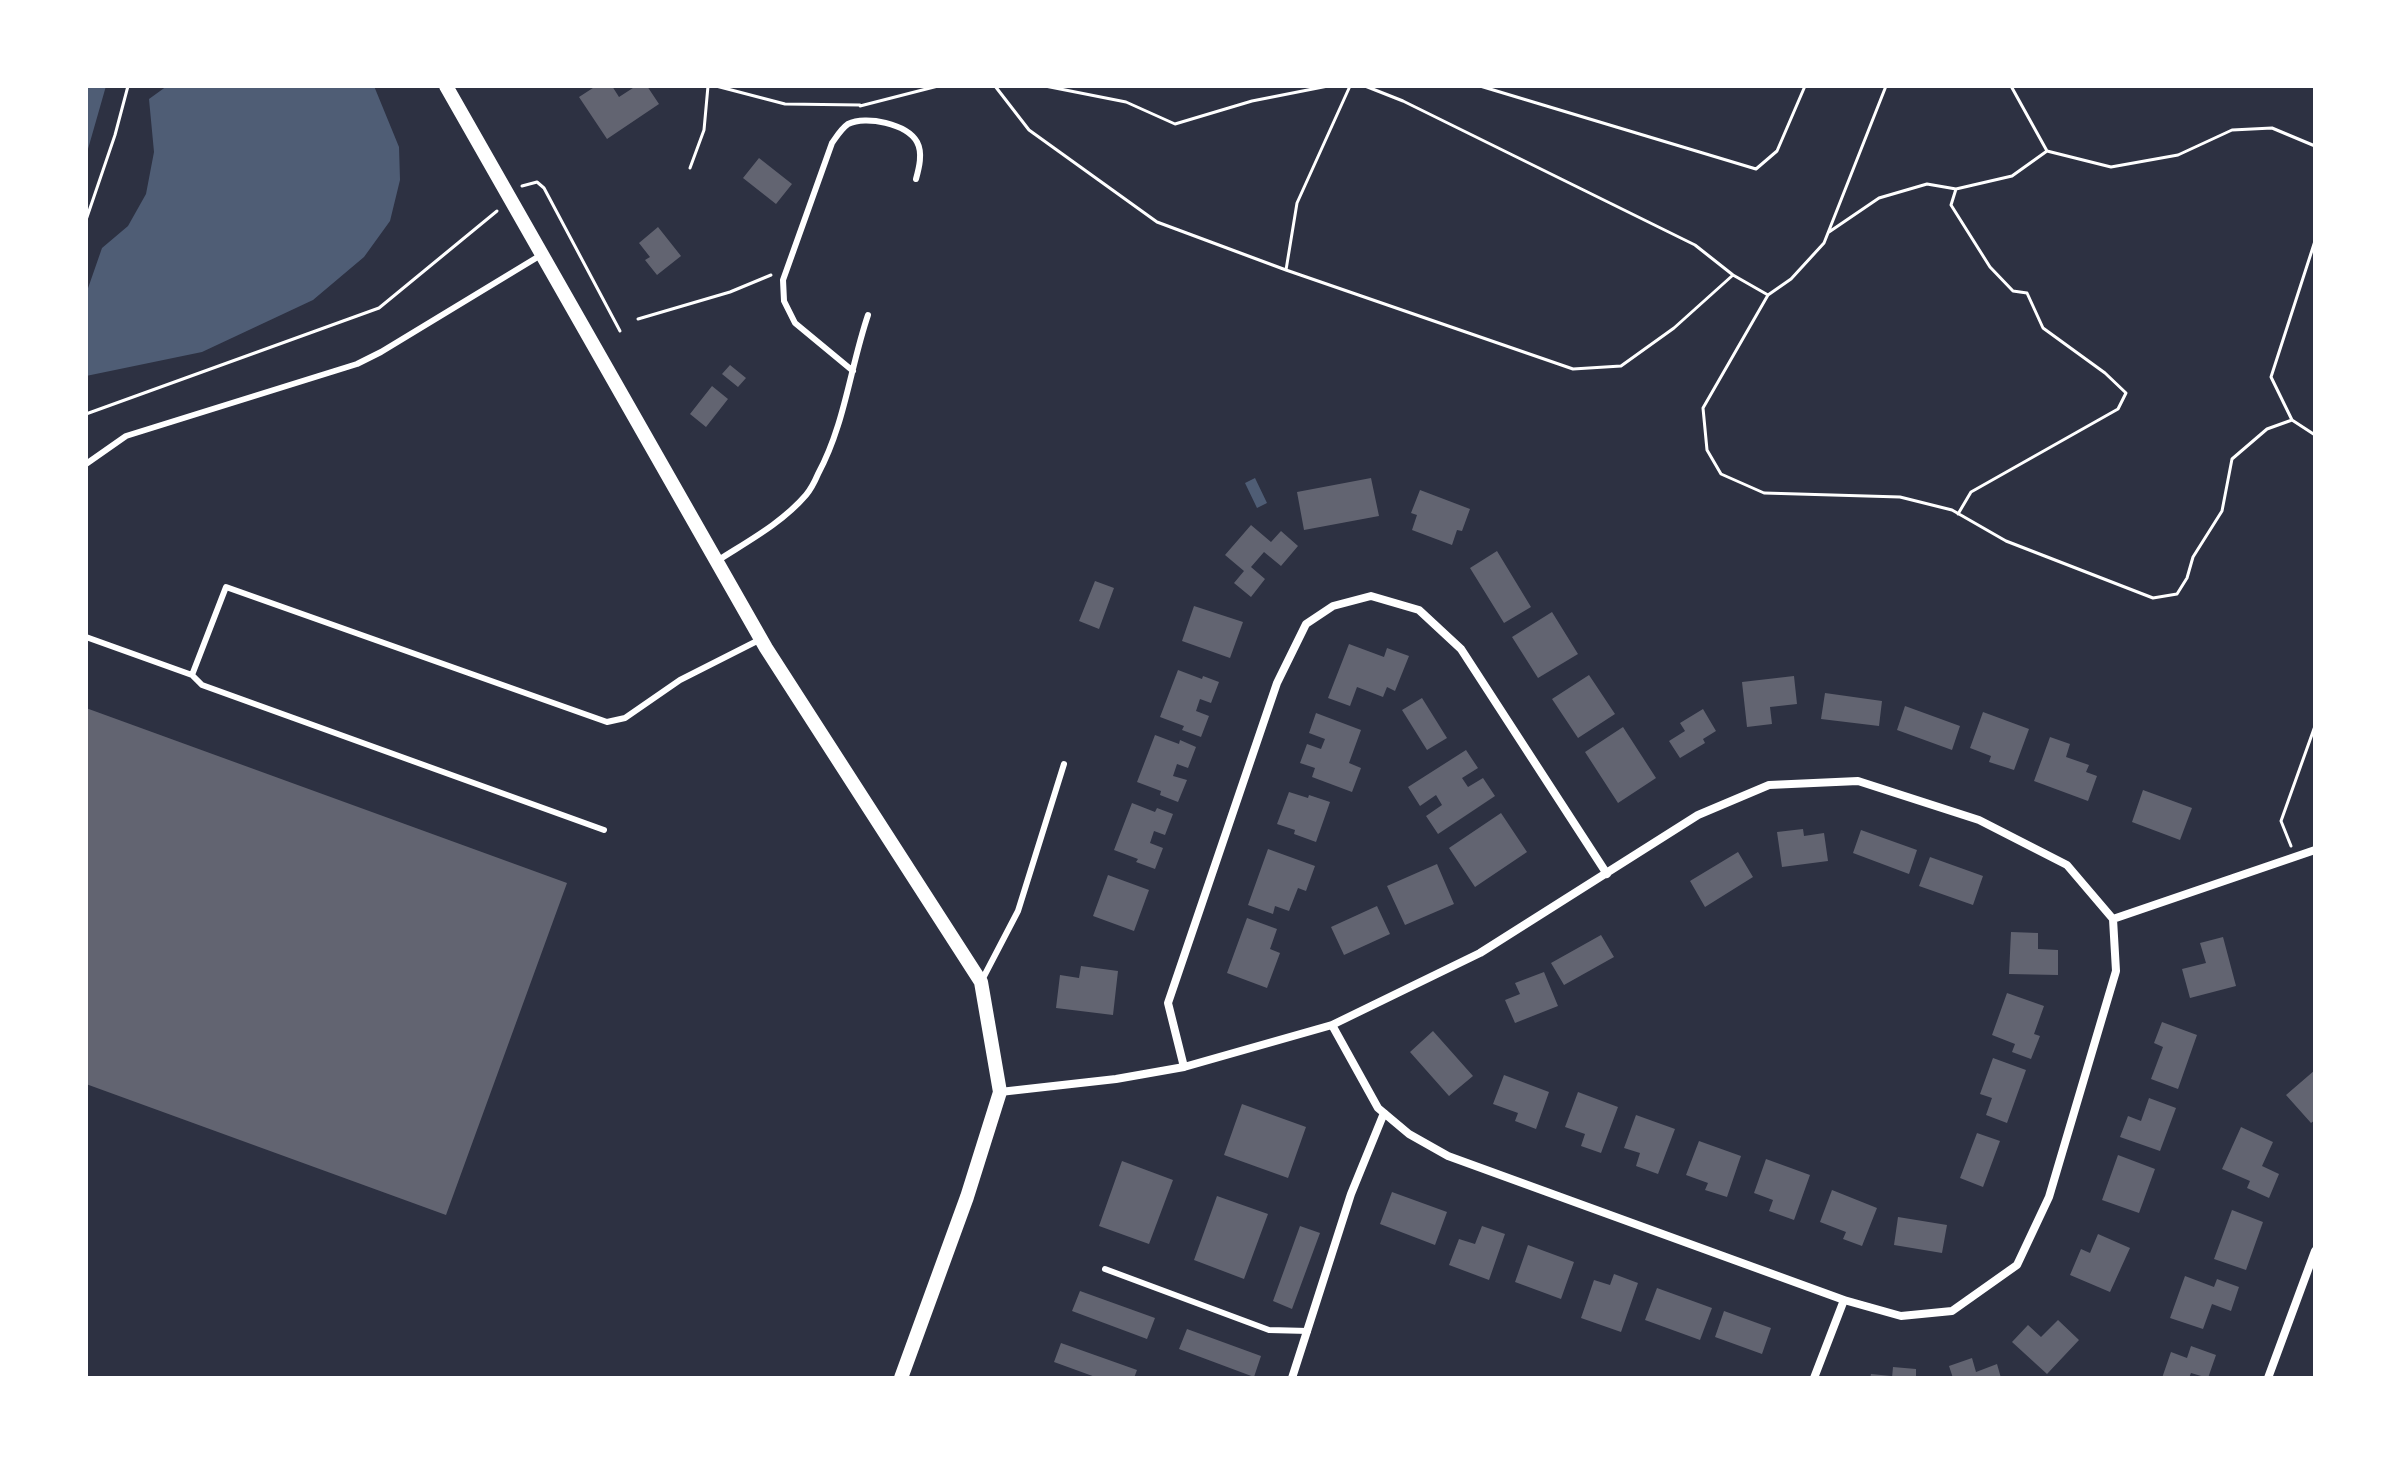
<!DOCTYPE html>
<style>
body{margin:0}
#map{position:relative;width:2401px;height:1464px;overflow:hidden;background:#2d3142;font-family:"Golos Text",sans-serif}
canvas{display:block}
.frame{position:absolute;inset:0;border:88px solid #fff;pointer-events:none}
</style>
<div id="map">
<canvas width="2401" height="1464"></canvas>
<div class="frame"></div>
</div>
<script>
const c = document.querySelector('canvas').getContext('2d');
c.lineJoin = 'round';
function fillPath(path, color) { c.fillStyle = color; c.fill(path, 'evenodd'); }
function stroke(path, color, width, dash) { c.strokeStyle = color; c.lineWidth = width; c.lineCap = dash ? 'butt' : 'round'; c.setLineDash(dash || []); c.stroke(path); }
const water = new Path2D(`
 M86 86H106L86 156Z
 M167 86H374L399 147 400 180 390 221 364 257 313 300 202 352 86 376V294L102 248 128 226 146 194 154 152 149 99Z
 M1255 478 1267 503 1257 508 1245 483Z`);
const building = new Path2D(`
 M596 86H612L619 97 636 86H647L659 104 607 139 579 97Z
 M759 158 792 184 776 204 743 178Z
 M658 227 681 256 657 275 645 260 650 257 639 243Z
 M730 365 746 378 738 387 722 374Z
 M712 386 728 399 706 427 690 414Z
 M1371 478 1379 516 1304 530 1297 492Z
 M1420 490 1470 509 1462 531 1457 530 1452 545 1412 530 1417 515 1411 513Z
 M1251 525 1271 542 1281 531 1298 546 1281 566 1264 552 1251 567 1265 579 1251 597 1234 583 1244 571 1225 555Z
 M1497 551 1531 607 1504 623 1470 568Z
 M1095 581 1114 588 1099 629 1079 621Z
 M1194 606 1243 622 1230 658 1182 641Z
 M1552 612 1578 654 1538 678 1512 637Z
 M1349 644 1384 657 1387 648 1409 656 1395 691 1387 687 1383 697 1357 687 1350 706 1328 698Z
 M1178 670 1202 679 1203 676 1219 682 1211 703 1200 699 1196 711 1209 716 1201 737 1182 730 1184 726 1160 717Z
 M1589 675 1615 714 1578 738 1552 699Z
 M1794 676 1797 704 1770 707 1772 724 1747 727 1742 682Z
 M1825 693 1882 701 1879 726 1821 719Z
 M1422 698 1447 738 1427 750 1402 710Z
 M1905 706 1960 726 1952 750 1897 730Z
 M86 708 567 883 446 1215 86 1084Z
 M1703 709 1716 731 1703 739 1705 743 1680 758 1669 741 1685 731 1680 723Z
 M1983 712 2029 729 2014 770 1989 762 1991 756 1970 748Z
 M1316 713 1361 730 1349 763 1361 768 1352 792 1312 777 1315 768 1300 763 1307 744 1321 749 1325 739 1309 733Z
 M1623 727 1656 778 1618 803 1585 752Z
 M1155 735 1179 744 1180 740 1196 747 1188 768 1177 764 1173 776 1187 780 1178 802 1160 795 1161 791 1137 782Z
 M2050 737 2070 744 2066 757 2089 765 2086 772 2097 776 2088 801 2034 781Z
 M1466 750 1478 768 1462 778 1468 787 1483 778 1495 796 1438 834 1426 816 1442 805 1436 795 1420 806 1408 787Z
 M2143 790 2192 808 2180 840 2132 822Z
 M1289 792 1308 798 1309 795 1330 802 1316 842 1294 834 1295 830 1277 824Z
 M1132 803 1155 812 1157 808 1173 814 1165 835 1154 831 1150 843 1163 848 1155 869 1136 862 1138 859 1114 850Z
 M1501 813 1527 852 1475 887 1449 848Z
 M1803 829 1804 836 1824 833 1828 861 1782 867 1777 832Z
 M1861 830 1917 850 1909 874 1853 853Z
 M1268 849 1315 866 1306 891 1298 888 1289 911 1275 906 1273 914 1248 905Z
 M1738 852 1753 877 1705 907 1690 881Z
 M1930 857 1983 876 1973 905 1919 886Z
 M1437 864 1454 904 1405 925 1387 886Z
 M1108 875 1149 890 1134 931 1093 916Z
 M1377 906 1390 934 1344 955 1331 927Z
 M1247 918 1277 929 1270 949 1280 953 1267 988 1227 973Z
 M2011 932 2038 933V949L2058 950V975L2009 974Z
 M1601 935 1614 957 1564 985 1551 963Z
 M2223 937 2236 986 2190 998 2182 969 2206 963 2200 943Z
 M1081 966 1118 971 1113 1015 1056 1008 1060 975 1079 978Z
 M1544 972 1558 1006 1515 1023 1505 1000 1520 994 1515 983Z
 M2007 993 2044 1006 2034 1034 2040 1036 2031 1059 2012 1052 2015 1044 1992 1035Z
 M2162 1022 2197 1035 2178 1089 2151 1079 2163 1047 2154 1043Z
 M1433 1031 1473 1076 1449 1096 1410 1052Z
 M1993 1058 2026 1070 2007 1123 1986 1115 1992 1098 1980 1094Z
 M2315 1070V1120L2311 1123 2286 1095Z
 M1504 1075 1549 1092 1536 1129 1515 1121 1518 1113 1493 1104Z
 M1578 1092 1618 1107 1601 1153 1581 1146 1585 1134 1565 1127Z
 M2149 1098 2176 1108 2160 1151 2120 1137 2128 1116 2141 1121Z
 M1242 1104 1306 1127 1288 1178 1224 1155Z
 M1636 1115 1675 1129 1658 1174 1636 1166 1640 1153 1624 1148Z
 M2241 1127 2273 1142 2262 1166 2279 1174 2269 1198 2247 1188 2250 1181 2222 1169Z
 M1977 1133 2000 1141 1983 1187 1960 1178Z
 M1699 1141 1741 1156 1727 1197 1705 1190 1708 1183 1686 1175Z
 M2118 1155 2155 1169 2139 1213 2102 1200Z
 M1766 1159 1810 1175 1794 1220 1769 1211 1773 1200 1754 1193Z
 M1122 1161 1173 1180 1149 1244 1099 1226Z
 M1832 1190 1877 1208 1862 1246 1843 1239 1846 1232 1820 1222Z
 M1392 1192 1447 1212 1435 1245 1380 1224Z
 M1217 1196 1268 1214 1244 1279 1194 1260Z
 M2232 1210 2263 1222 2246 1270 2214 1259Z
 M1898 1217 1947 1225 1942 1253 1894 1245Z
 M1300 1226 1320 1233 1292 1309 1273 1301Z
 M1482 1226 1505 1234 1489 1280 1449 1265 1459 1239 1475 1244Z
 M2098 1234 2130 1248 2110 1292 2070 1275 2081 1249 2090 1253Z
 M1528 1245 1574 1262 1561 1299 1515 1282Z
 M1614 1274 1638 1283 1621 1332 1581 1318 1594 1280 1610 1285Z
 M2185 1276 2214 1287 2217 1279 2239 1287 2231 1311 2212 1304 2203 1329 2170 1318Z
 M1657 1288 1712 1308 1700 1340 1645 1320Z
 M1080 1291 1155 1318 1147 1339 1072 1311Z
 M1724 1311 1771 1328 1762 1354 1715 1337Z
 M2058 1320 2079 1340 2047 1374 2012 1342 2028 1325 2041 1337Z
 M1187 1329 1261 1356 1254 1377 1179 1349Z
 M1061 1343 1137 1370 1134 1378H1098L1054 1362Z
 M2191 1346 2216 1355 2208 1378 2191 1373 2189 1378H2162L2171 1352 2187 1358Z
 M1972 1358 1976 1372 1997 1364 2001 1378H1953L1949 1366Z
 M1893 1367 1916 1369V1378H1892Z
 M1871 1374 1891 1376V1378H1870Z`);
const path = new Path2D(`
 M716 86 785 104 860 105
 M995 86 1029 130 1157 222 1286 270
 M1045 86 1126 102 1175 124 1252 101 1328 86
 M1350 86 1297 203 1286 270 1573 369 1621 366 1674 328 1733 275
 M1365 86 1403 101 1695 245 1733 275 1768 295
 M1480 86 1756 169 1777 151 1805 86
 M1886 86 1824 243 1791 279 1768 295 1703 408 1707 450 1721 474 1764 493 1900 497 1952 510 2006 541 2153 598 2177 594 2187 578 2193 557 2222 511 2232 459 2267 429 2292 420
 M2011 86 2047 151 2111 167 2178 155 2232 130 2272 128 2315 146
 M860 106 938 86
 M690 168 704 130 708 86
 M522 186 537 182 544 188 620 331
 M86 220 115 135 128 86
 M1829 232 1879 198 1927 184 1956 189
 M2315 241 2271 377 2292 420 2315 435
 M638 319 730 292 771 275
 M86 414 379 308 497 211
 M1958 514 1971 492 2118 409 2126 393 2105 373 2043 328 2027 293 2013 291 1990 267 1951 205 1956 189 2012 176 2047 151
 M2291 846 2281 821 2315 726`);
const service = new Path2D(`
 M853 371 795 323 784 301 783 280 832 143C837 136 841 129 848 124 866 115 907 124 917 142 923 153 919 168 916 179
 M86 464 126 436 357 364 381 352 541 255
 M717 561C748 541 782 523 806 495 811 489 815 481 818 474 845 424 850 368 868 315
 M86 637 192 675 202 685 604 830
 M192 675 226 587 607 722 625 718 680 680 759 640
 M981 982 1018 911 1064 764
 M1105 1269 1269 1330 1308 1331`);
const minor = new Path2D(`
 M2113 919 2315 850
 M1332 1025 1378 1108 1409 1134 1448 1156 1844 1300 1901 1316 1952 1311 2017 1265 2049 1197 2116 971 2113 919
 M1184 1067 1168 1003 1277 683 1306 624 1333 606 1371 596 1419 610 1461 649 1607 874
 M1000 1092 1116 1079 1184 1067 1332 1025 1480 953 1698 815 1769 785 1858 781 1979 820 2067 865 2113 919
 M1292 1378 1351 1194 1384 1113
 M1814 1378 1844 1300
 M2268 1378 2315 1251`);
const tertiary = new Path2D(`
 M446 86 766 648 981 982 1000 1092 967 1197 901 1378`);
fillPath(water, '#4f5d75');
fillPath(building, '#626471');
stroke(path, '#fff', 3);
stroke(service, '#fff', 6);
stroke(minor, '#fff', 8);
stroke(tertiary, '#fff', 14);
</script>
